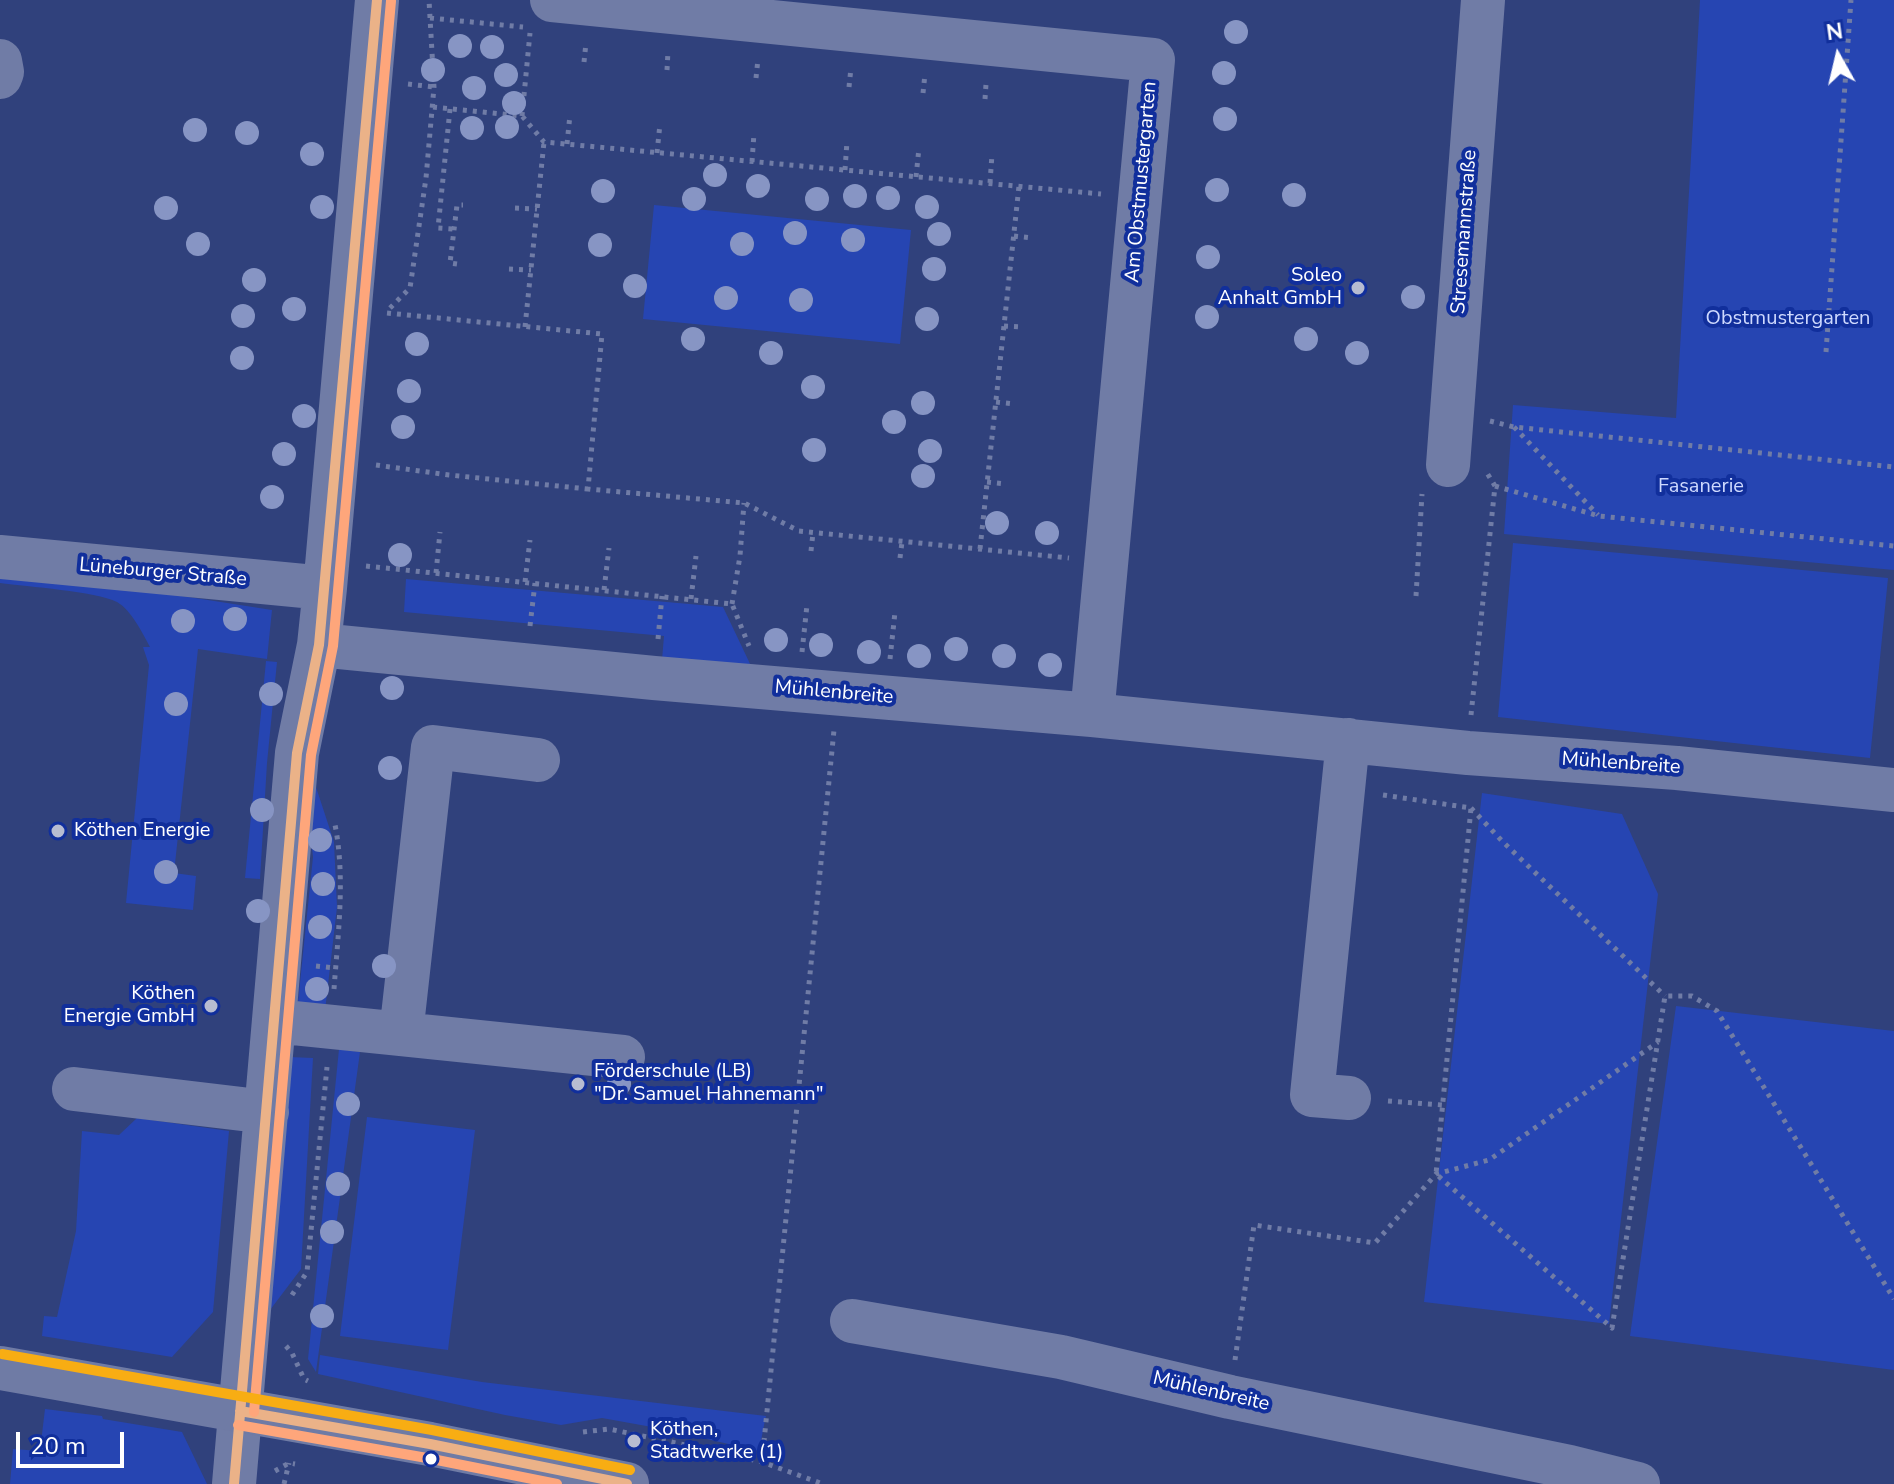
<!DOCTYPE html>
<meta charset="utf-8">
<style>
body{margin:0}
#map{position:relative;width:1894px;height:1484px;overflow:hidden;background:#30417c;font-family:"Nunito Sans",sans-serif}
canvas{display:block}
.north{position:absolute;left:1798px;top:16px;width:80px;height:80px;-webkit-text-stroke:6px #112f9c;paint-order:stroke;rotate:352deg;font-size:22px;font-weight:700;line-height:32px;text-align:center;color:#fff}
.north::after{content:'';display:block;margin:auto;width:28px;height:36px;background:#fff;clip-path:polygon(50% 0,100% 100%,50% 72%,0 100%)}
.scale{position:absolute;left:16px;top:1432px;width:108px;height:36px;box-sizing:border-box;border:4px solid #fff;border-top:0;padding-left:10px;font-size:24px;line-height:28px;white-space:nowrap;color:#fff;-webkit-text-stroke:6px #112f9c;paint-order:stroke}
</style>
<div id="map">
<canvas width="1894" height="1484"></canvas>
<div class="north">N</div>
<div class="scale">20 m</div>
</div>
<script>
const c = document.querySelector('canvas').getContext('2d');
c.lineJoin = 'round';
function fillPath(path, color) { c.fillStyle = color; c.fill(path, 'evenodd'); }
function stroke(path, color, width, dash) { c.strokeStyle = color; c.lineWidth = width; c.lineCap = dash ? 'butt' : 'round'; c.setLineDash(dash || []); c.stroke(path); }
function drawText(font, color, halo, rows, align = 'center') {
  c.font = font + ' "Nunito Sans",sans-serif'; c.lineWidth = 8; c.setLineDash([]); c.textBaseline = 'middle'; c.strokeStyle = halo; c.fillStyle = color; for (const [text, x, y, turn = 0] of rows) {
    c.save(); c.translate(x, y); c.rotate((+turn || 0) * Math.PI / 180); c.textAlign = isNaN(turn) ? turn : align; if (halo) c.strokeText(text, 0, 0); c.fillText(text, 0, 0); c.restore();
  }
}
const green = new Path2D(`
 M1700 0H1894V570L1504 534 1513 405 1676 418Z
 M654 205 911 230 900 344 643 319Z
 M1513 543 1888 578 1870 758 1498 717Z
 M0 573 150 591 272 610 267 659 198 649 174 873 196 876 193 910 126 903 149 665 143 647H150C142 632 131 610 117 602 95 591 28 587 0 583Z
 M406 579 723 607 752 668 662 660 664 636 404 612Z
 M266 661 277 662 267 763 260 879 245 878Z
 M315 784 334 842 337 907 325 1011 298 1002 313 857 307 805Z
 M1482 793 1622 814 1658 894 1609 1324 1424 1302Z
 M1676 1006 1894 1031V1370L1630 1336Z
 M339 1049 360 1052 316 1372 308 1359Z
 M289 1057 313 1058 301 1269 270 1310Z
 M367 1117 475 1130 448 1350 340 1336Z
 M137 1118 229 1131 213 1312 172 1357 42 1336 44 1316 57 1317 76 1231 82 1131 119 1135Z
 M320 1355 482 1382 766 1416 765 1420 759 1451 663 1429 602 1418 561 1425 505 1415 318 1374Z
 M45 1409 102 1416 103 1419 182 1432 207 1484H10L13 1449 40 1451Z`);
const path = new Path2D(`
 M430 18 523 27
 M584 62 586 43
 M667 70 668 51
 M756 78 758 59
 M408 84 434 87
 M849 87 851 68
 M923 93 925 74
 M985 99 986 84
 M433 107 522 116 544 142 1101 194
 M450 109 438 228 454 229
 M522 116 530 33
 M567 144 570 115
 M657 153 660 124
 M752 162 754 133
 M845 170 847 141
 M916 177 919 148
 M990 183 992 154
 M515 208 537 209
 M1014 236 1032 238
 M457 264 450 263 457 205H463
 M509 269 531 270
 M390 308 410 288 426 178 434 87 429 0
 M387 313 602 334 588 489 744 503 799 531 1069 558
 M1004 326 1023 327
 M525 327 544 142
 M1826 352 1851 0
 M996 402 1015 404
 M1490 421 1514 427 1894 467
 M1514 427 1598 515
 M376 465 449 475 588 489
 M987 482 1006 484
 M1495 486 1599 516 1894 546
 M980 549 1019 186
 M811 551 813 533
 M900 558 902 542
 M366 566 732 604 749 646
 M436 573 440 532
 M525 582 530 540
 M604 590 609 548
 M1416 596 1422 494
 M691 599 696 556
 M732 604 740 556 744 503
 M530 626 535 583
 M658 639 662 596
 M802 652 807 605
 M890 659 895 612
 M1471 715 1495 486 1487 473
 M1383 795 1471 808 1436 1174 1612 1328 1665 996H1692L1717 1011 1894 1299
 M1471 808 1503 842 1665 996
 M316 966 335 968
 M334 989C338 934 346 874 334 820
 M1388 1101 1443 1105
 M292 1295 307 1272 327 1067
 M286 1346 292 1353 304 1379 308 1381
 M1235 1360 1254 1225 1375 1243 1436 1174 1489 1160 1658 1042
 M583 1432 609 1429 719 1452 762 1462 823 1484
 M762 1462 834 730
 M275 1471 289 1463 295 1464
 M284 1484 289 1463`);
const minor = new Path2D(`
 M552 0 1153 60 1092 715
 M0 61 2 72 0 77
 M1448 465 1483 0
 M0 557 325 588
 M319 645 654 678 1092 715 1468 753 1677 768 1894 790
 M1348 740 1312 1095 1349 1098
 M274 1021 401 1034 433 747 538 760
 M401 1034 623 1057
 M74 1089 267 1112
 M852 1321 1061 1357 1230 1397 1570 1467 1638 1484
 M234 1484 297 753 319 645 325 588 377 0`);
const major = new Path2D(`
 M0 1368 430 1444 627 1484`);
const bus1 = new Path2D(`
 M240 1411 430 1444 627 1484
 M234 1484 297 753 319 645 377 0`);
const bus2 = new Path2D(`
 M254 1412 311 755 333 646 391 1
 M238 1425 427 1458 557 1484`);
const bus3 = new Path2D(`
 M2 1354 432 1430 630 1470`);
const trees = [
 [1236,32],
 [460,46],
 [492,47],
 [433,70],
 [1224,73],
 [506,75],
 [474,88],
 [514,103],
 [1225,119],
 [507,127],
 [472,128],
 [195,130],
 [247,133],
 [312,154],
 [715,175],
 [758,186],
 [1217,190],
 [603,191],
 [1294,195],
 [855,196],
 [888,198],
 [694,199],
 [817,199],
 [322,207],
 [927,207],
 [166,208],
 [795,233],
 [939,234],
 [853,240],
 [198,244],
 [742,244],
 [600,245],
 [1208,257],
 [934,269],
 [254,280],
 [635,286],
 [1413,297],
 [726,298],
 [801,300],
 [294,309],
 [243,316],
 [1207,317],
 [927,319],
 [693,339],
 [1306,339],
 [417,344],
 [771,353],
 [1357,353],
 [242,358],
 [813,387],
 [409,391],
 [923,403],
 [304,416],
 [894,422],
 [403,427],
 [814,450],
 [930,451],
 [284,454],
 [923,476],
 [272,497],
 [997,523],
 [1047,533],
 [400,555],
 [235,619],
 [183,621],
 [776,640],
 [821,645],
 [956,649],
 [869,652],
 [919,656],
 [1004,656],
 [1050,665],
 [392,688],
 [271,694],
 [176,704],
 [390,768],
 [262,810],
 [320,840],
 [166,872],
 [323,884],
 [258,911],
 [320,927],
 [384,966],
 [317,989],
 [619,1084],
 [348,1104],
 [338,1184],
 [332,1232],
 [322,1316]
];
const markers = [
 [1358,288,8,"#b7bcd1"],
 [58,831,8,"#b7bcd1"],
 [211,1006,8,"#b7bcd1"],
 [578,1084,8,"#b7bcd1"],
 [634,1441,8,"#b7bcd1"],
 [431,1459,7,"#fff"]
];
const streetNames = [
 ["Am Obstmustergarten",1142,182,-85],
 ["Stresemannstraße",1465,232,-86],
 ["Lüneburger Straße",163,573,5],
 ["Mühlenbreite",834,693,5],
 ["Mühlenbreite",1621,764,4],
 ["Mühlenbreite",1211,1392,13]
];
const poiNames = [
 ["Soleo",1342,276,"right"],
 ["Anhalt GmbH",1342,299,"right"],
 ["Köthen Energie",74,831],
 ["Köthen",195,994,"right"],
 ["Energie GmbH",195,1017,"right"],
 ["Förderschule (LB)",594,1072],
 ["\"Dr. Samuel Hahnemann\"",594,1095],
 ["Köthen,",650,1430],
 ["Stadtwerke (1)",650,1453]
];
const parkNames = [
 ["Obstmustergarten",1788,319],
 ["Fasanerie",1701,487]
];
fillPath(green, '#2645b2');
stroke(path, '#707ca6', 5, [4, 6]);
stroke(minor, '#707ca6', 44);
stroke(major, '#6f7ba5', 44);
stroke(bus1, '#ebb288', 10);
stroke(bus2, '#fea67b', 10);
stroke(bus3, '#f8ad13', 10);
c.fillStyle = '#8795c4';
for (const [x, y] of trees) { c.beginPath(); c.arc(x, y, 12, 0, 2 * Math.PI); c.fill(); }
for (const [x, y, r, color] of markers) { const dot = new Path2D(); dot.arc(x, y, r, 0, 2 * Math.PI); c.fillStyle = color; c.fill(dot); stroke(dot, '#112f9c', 3); }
drawText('20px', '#fff', '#112f9c', streetNames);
drawText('20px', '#fff', '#112f9c', poiNames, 'left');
drawText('20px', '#ced9fe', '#112f9c', parkNames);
</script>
